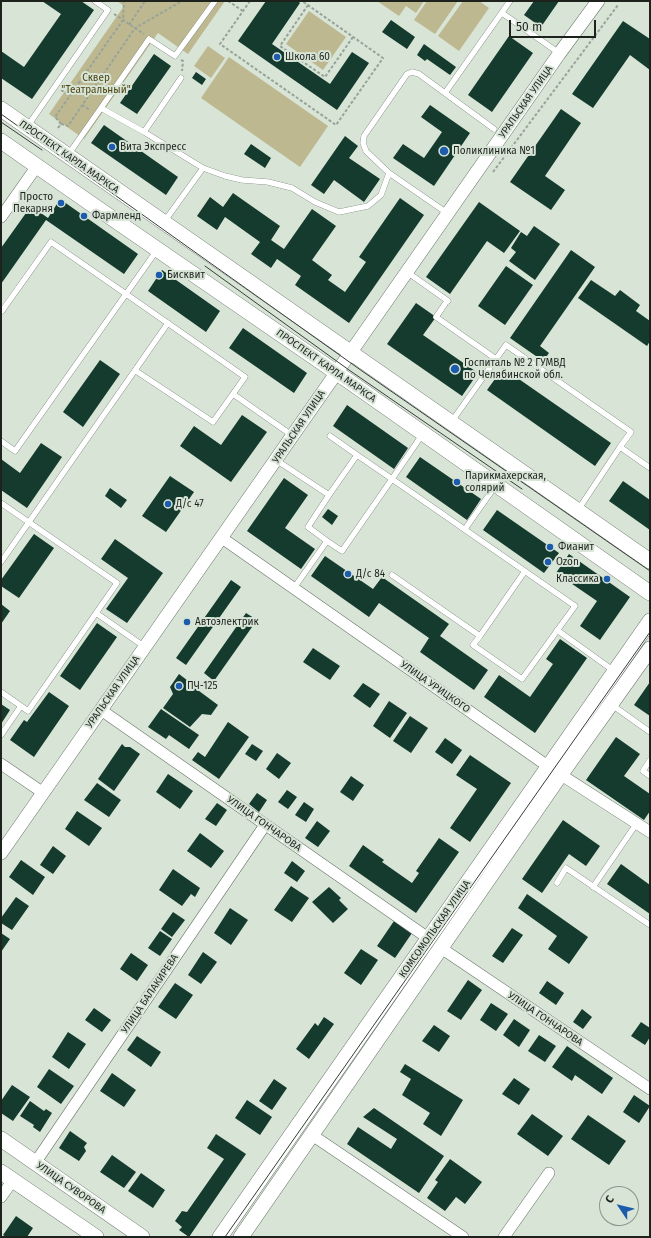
<!DOCTYPE html>
<meta charset="utf-8">
<style>
body{margin:0}
#map{position:relative;width:651px;height:1238px;overflow:hidden;background:#d7e4d6;font-family:"Fira Sans",sans-serif}
canvas{display:block}
.frame{position:absolute;inset:0;border:2px solid #1d221d;pointer-events:none}
.north{position:absolute;left:599px;top:1186px;width:40px;height:40px;box-sizing:border-box;background:#d7e4d6;border:1px solid #8d968c;border-radius:50%;rotate:305deg;font-size:11px;font-weight:700;line-height:16px;text-align:center;color:#1d221d}
.north::after{content:'';display:block;margin:auto;width:14px;height:18px;background:#1d5cad;clip-path:polygon(50% 0,100% 100%,50% 72%,0 100%)}
.scale{position:absolute;left:509px;top:20px;width:87px;height:18px;box-sizing:border-box;border:2px solid #1d221d;border-top:0;padding-left:5px;font-size:12px;line-height:14px;white-space:nowrap;color:#1d221d;-webkit-text-stroke:3px #d7e4d6;paint-order:stroke}
</style>
<div id="map">
<canvas width="651" height="1238"></canvas>
<div class="frame"></div>
<div class="north">С</div>
<div class="scale">50 m</div>
</div>
<script>
const c = document.querySelector('canvas').getContext('2d');
c.lineJoin = 'round';
function fillPath(path, color) { c.fillStyle = color; c.fill(path, 'evenodd'); }
function stroke(path, color, width, dash) { c.strokeStyle = color; c.lineWidth = width; c.lineCap = dash ? 'butt' : 'round'; c.setLineDash(dash || []); c.stroke(path); }
function drawText(font, color, halo, rows, align = 'center') {
  c.font = font + ' "Fira Sans",sans-serif'; c.lineWidth = 4; c.setLineDash([]); c.textBaseline = 'middle'; c.strokeStyle = halo; c.fillStyle = color; for (const [text, x, y, turn = 0] of rows) {
    c.save(); c.translate(x, y); c.rotate((+turn || 0) * Math.PI / 180); c.textAlign = isNaN(turn) ? turn : align; if (halo) c.strokeText(text, 0, 0); c.fillText(text, 0, 0); c.restore();
  }
}
const green = new Path2D(`
 M117 1H225L188 54 158 33 84 139 49 114 124 6Z
 M377 1H424L416 13 406 6 399 16Z
 M427 1H458L435 34 414 20Z
 M463 1H479L489 8 459 51 438 36Z
 M309 11 346 37 323 70 286 44Z
 M208 46 225 58 211 78 194 66Z
 M229 57 328 126 300 167 201 98Z`);
const building = new Path2D(`
 M42 1H81L94 10 32 99 1 78V51L24 67 61 14Z
 M266 1H298L300 3 272 44 330 84 352 52 369 63 337 110 238 41Z
 M534 1H559L541 27 524 15Z
 M391 20 415 37 407 49 382 32Z
 M623 21 650 39V70L630 55 593 108 572 94Z
 M509 36 533 53 492 112 468 95Z
 M424 44 456 67 450 75 427 59 425 61 417 55Z
 M154 54 171 66 137 114 120 103Z
 M196 72 206 79 202 85 192 78Z
 M430 105 470 133 434 186 393 158 403 144 424 158 442 132 421 117Z
 M561 109 581 123 545 176 565 190 551 210 510 182Z
 M104 125 178 177 166 195 91 143Z
 M345 136 358 146 349 158 380 179 364 202 334 180 324 194 311 185Z
 M251 144 271 158 265 168 244 154Z
 M233 193 280 226 271 240 284 249 312 209 336 226 312 260 332 275 328 280 345 292 366 262 359 257 400 198 424 215 349 323 295 285 301 276 277 259 271 268 251 254 260 242 225 217 217 230 197 216 210 197 223 207Z
 M60 199 138 254 124 274 46 220 1 284V248L31 206 48 218Z
 M479 202 520 231 504 253 487 241 450 294 426 277Z
 M534 226 560 244 535 280 509 261 516 252 511 248 521 232 527 236Z
 M571 250 595 267 540 346 549 353 543 361 510 338Z
 M506 266 533 285 505 325 478 306Z
 M162 270 220 311 206 332 148 291Z
 M591 280 615 296 620 290 640 305 636 311 650 321V341L647 346 578 298Z
 M416 303 436 317 423 335 478 373 462 396 387 344Z
 M243 328 307 373 294 393 229 348Z
 M100 360 120 374 83 427 63 412Z
 M503 368 611 443 595 466 487 390Z
 M347 405 408 448 394 469 333 426Z
 M242 415 267 432 231 482 180 446 194 426 221 445Z
 M41 443 62 457 27 508 1 490V459L20 473Z
 M420 457 481 499 467 520 406 477Z
 M170 476 194 492 166 532 142 516Z
 M284 478 308 495 285 528 315 549 301 569 247 531Z
 M623 481 650 500V530L609 501Z
 M110 488 127 500 121 508 105 496Z
 M328 509 338 516 332 525 322 517Z
 M497 510 559 553 544 573 483 530Z
 M34 534 54 548 19 598 1 586V580Z
 M115 539 163 573 127 623 106 609 128 578 101 559Z
 M569 554 630 597 600 640 580 626 597 601 556 573Z
 M325 556 373 589 382 577 449 624 440 636 488 670 474 690 420 652 429 638 379 603 369 617 311 576Z
 M231 580 241 587 186 665 176 658Z
 M1 604 10 611 1 624Z
 M246 613 257 620 214 681 204 673Z
 M97 623 117 637 80 690 60 676Z
 M560 639 587 658 535 733 484 697 499 675 530 697 553 664 546 659Z
 M313 648 340 666 330 680 303 662Z
 M179 674 196 687 195 688 218 705 211 715 202 714 190 727 163 708 173 694 170 687Z
 M650 682V716L634 705Z
 M363 683 380 694 370 708 353 696Z
 M49 692 69 706 34 757 10 740 24 720 27 722Z
 M389 701 407 713 390 738 373 726Z
 M1 704 10 710 1 724Z
 M161 709 199 735 189 749 169 735 166 739 148 727Z
 M410 716 428 728 411 753 393 741Z
 M228 722 249 737 219 779 192 760 198 752 205 757Z
 M616 737 640 754 624 776 650 794V811L644 820 586 780Z
 M445 738 462 750 452 764 435 752Z
 M122 744 125 747H130L140 754 114 791 98 779Z
 M252 744 263 751 256 761 245 754Z
 M277 753 291 763 279 779 266 769Z
 M470 755 511 783 470 842 450 828 477 789 456 775Z
 M168 774 193 791 180 809 156 792Z
 M351 776 364 785 353 801 340 792Z
 M97 783 121 800 109 817 84 800Z
 M287 790 297 797 288 809 278 802Z
 M257 793 267 800 259 812 249 804Z
 M304 802 314 809 306 822 295 815Z
 M217 803 227 810 216 826 205 819Z
 M77 811 102 828 89 846 65 829Z
 M563 820 600 846 586 866 569 854 542 893 522 879Z
 M317 821 330 831 318 847 305 838Z
 M200 833 224 851 211 868 187 851Z
 M439 838 459 852 416 913 349 866 363 845 384 860 382 862 412 883 419 873 416 871Z
 M53 846 66 856 53 874 40 865Z
 M21 860 45 877 33 895 9 877Z
 M292 861 305 871 297 882 284 873Z
 M621 864 650 885V914L607 884Z
 M173 869 200 888 195 897 191 894 182 906 159 890Z
 M291 886 309 898 292 922 274 910Z
 M329 887 341 898 339 900 348 909 333 923 312 902Z
 M527 894 588 937 569 964 548 949 557 936 518 908Z
 M16 897 29 906 12 930 1 923V918Z
 M230 908 248 920 231 945 214 933Z
 M173 912 185 920 172 937 161 929Z
 M394 921 412 933 395 958 377 946Z
 M512 928 523 935 503 963 492 956Z
 M160 931 172 939 160 956 148 948Z
 M1 933 10 939 1 952Z
 M361 949 378 960 361 985 344 973Z
 M203 952 217 962 201 984 188 975Z
 M131 953 148 965 137 981 120 969Z
 M468 980 482 990 461 1020 447 1011Z
 M547 981 564 993 556 1005 539 993Z
 M175 983 193 995 176 1019 158 1007Z
 M491 1003 508 1014 496 1031 480 1020Z
 M94 1008 111 1020 102 1032 85 1020Z
 M582 1009 592 1017 583 1029 573 1022Z
 M324 1017 334 1024 309 1059 296 1049 315 1023 318 1026Z
 M514 1019 530 1030 519 1047 503 1035Z
 M641 1022 650 1028V1037L645 1045 631 1036Z
 M434 1025 450 1036 439 1052 422 1041Z
 M68 1032 86 1044 69 1069 52 1057Z
 M539 1035 556 1046 545 1062 528 1051Z
 M137 1036 161 1052 151 1067 127 1050Z
 M567 1046 613 1078 602 1094 575 1075 572 1081 552 1067Z
 M405 1064 463 1100 441 1136 423 1124 430 1113 402 1095 411 1079 400 1072Z
 M49 1069 74 1086 61 1104 37 1087Z
 M112 1073 136 1090 124 1107 100 1091Z
 M514 1078 530 1089 519 1105 502 1094Z
 M274 1079 287 1088 272 1110 259 1101Z
 M12 1085 30 1097 13 1121 1 1113V1101Z
 M634 1095 650 1106 639 1123 623 1112Z
 M247 1100 272 1117 260 1135 235 1118Z
 M30 1101 44 1111 46 1109 52 1113 40 1132 33 1127 34 1125 20 1116Z
 M374 1108 444 1156 419 1193 347 1144 358 1127 391 1149 397 1139 363 1117Z
 M532 1114 563 1136 548 1156 517 1134Z
 M588 1115 626 1141 609 1165 571 1139Z
 M70 1131 87 1143 84 1147 86 1151 79 1161 59 1148Z
 M216 1134 246 1154 189 1237 179 1230 182 1227 175 1221 182 1211 187 1212 224 1159 207 1148Z
 M112 1155 136 1172 124 1188 100 1172Z
 M450 1159 482 1182 465 1204 456 1197 445 1211 427 1198 438 1182 435 1180Z
 M141 1173 165 1190 153 1208 128 1191Z
 M16 1216 33 1228 27 1237H6L3 1235Z`);
const path = new Path2D(`
 M228 1 243 11
 M250 1 220 44 336 125 383 58 302 1
 M308 5 280 46 325 77 353 37
 M114 14 144 34
 M129 25 145 1
 M181 60 183 61 182 71
 M61 90 70 96
 M82 105 90 110
 M61 124 55 117 123 20 124 1
 M58 128 61 124 68 126 135 28 182 1
 M493 172 618 5`);
const service = new Path2D(`
 M502 13 559 53
 M445 93 510 1
 M101 108 149 39 175 56 215 1
 M27 127 108 10 95 1
 M144 132 203 168 164 222
 M68 155 101 108 144 132 181 78
 M203 168 225 176 242 180 268 182 292 188 315 202 339 212 368 206 381 195 389 173
 M447 213 389 173 366 151 363 143 364 136 407 74 412 72 419 74 494 129
 M407 272 448 301
 M445 304 436 317 496 359
 M2 311 51 242 126 294 157 250
 M233 394 293 436
 M452 421 506 345 631 432 620 447
 M330 436 357 455
 M1 441 15 451 126 294 245 377 213 422 136 371
 M276 460 329 495 308 527 327 541 294 588
 M1 503 117 583 28 711 21 706 1 735
 M578 510 620 447 650 468
 M465 529 496 485
 M327 541 342 551 392 479 357 455 329 495
 M1 562 168 323
 M392 575 480 636 473 645 522 679 575 606 392 479 422 435
 M96 613 145 647
 M557 630 614 671
 M480 636 525 571
 M1 692 21 706
 M612 705 650 732
 M650 760 643 771 650 776
 M557 883 566 868 650 925
 M593 887 637 823`);
const minor = new Path2D(`
 M1 217 37 166
 M222 538 549 767 650 832
 M101 710 428 938
 M1 764 42 792
 M441 948 650 1089
 M312 1135 463 1237
 M35 1163 265 825
 M1 1197 13 1180
 M504 1237 549 1173`);
const tertiary = new Path2D(`
 M1 853 559 54 598 1`);
const secondary = new Path2D(`
 M1 109 650 561
 M1 141 74 192 353 384 650 593
 M1 1139 142 1237
 M1 1172 96 1237
 M220 1237 650 621
 M241 1237 561 774 650 649`);
const tram = new Path2D(`
 M1 114 362 371 650 571
 M1 122 42 150
 M205 266 349 370 522 489
 M225 1237 650 632`);
const markers = [
 [277,57,4,"#1d5cad"],
 [112,147,4,"#1d5cad"],
 [444,151,5,"#1d5cad"],
 [61,203,4,"#1d5cad"],
 [84,216,4,"#1d5cad"],
 [159,275,4,"#1d5cad"],
 [455,369,5,"#1d5cad"],
 [457,482,4,"#1d5cad"],
 [168,504,4,"#1d5cad"],
 [550,547,4,"#1d5cad"],
 [548,562,4,"#1d5cad"],
 [348,574,4,"#1d5cad"],
 [607,579,4,"#1d5cad"],
 [187,622,4,"#1d5cad"],
 [179,686,4,"#1d5cad"]
];
const poiNames = [
 ["Школа 60",285,57],
 ["Вита Экспресс",120,147],
 ["Поликлиника №1",453,151],
 ["Просто",53,197,"right"],
 ["Пекарня",53,209,"right"],
 ["Фармленд",92,216],
 ["Бисквит",167,275],
 ["Госпиталь № 2 ГУМВД",464,363],
 ["по Челябинской обл.",464,375],
 ["Парикмахерская,",465,476],
 ["солярий",465,488],
 ["Д/с 47",176,504],
 ["Фианит",558,547],
 ["Ozon",556,562],
 ["Д/с 84",356,574],
 ["Классика",599,579,"right"],
 ["Автоэлектрик",195,622],
 ["ПЧ-125",187,686]
];
const parkNames = [
 ["Сквер",96,78],
 ["\"Театральный\"",96,90]
];
const streetNames = [
 ["УРАЛЬСКАЯ УЛИЦА",526,102,-55],
 ["ПРОСПЕКТ КАРЛА МАРКСА",69,157,35],
 ["ПРОСПЕКТ КАРЛА МАРКСА",326,366,35],
 ["УРАЛЬСКАЯ УЛИЦА",299,427,-56],
 ["УЛИЦА УРИЦКОГО",435,687,35],
 ["УРАЛЬСКАЯ УЛИЦА",113,692,-55],
 ["УЛИЦА ГОНЧАРОВА",264,824,35],
 ["КОМСОМОЛЬСКАЯ УЛИЦА",435,929,-55],
 ["УЛИЦА БАЛАКИРЕВА",150,994,-56],
 ["УЛИЦА ГОНЧАРОВА",545,1019,34],
 ["УЛИЦА СУВОРОВА",71,1188,35]
];
fillPath(green, '#beb891');
fillPath(building, '#143b2d');
stroke(service, '#697469', 6);
stroke(minor, '#697469', 12);
stroke(tertiary, '#697469', 14);
stroke(secondary, '#697469', 16);
stroke(path, '#98a398', 2, [3, 2]);
stroke(service, '#fff', 5.5);
stroke(minor, '#fff', 11);
stroke(tertiary, '#fff', 13);
stroke(secondary, '#fff', 15);
stroke(tram, '#373d37', 1);
for (const [x, y, r, color] of markers) { const dot = new Path2D(); dot.arc(x, y, r, 0, 2 * Math.PI); c.fillStyle = color; c.fill(dot); stroke(dot, '#d7e4d6', 1.5); }
drawText('10px', '#1d221d', '#d7e4d6', poiNames, 'left');
drawText('10px', '#4d4513', '#d7e4d6', parkNames);
drawText('10px', '#1d221d', '#d7e4d6', streetNames);
</script>
